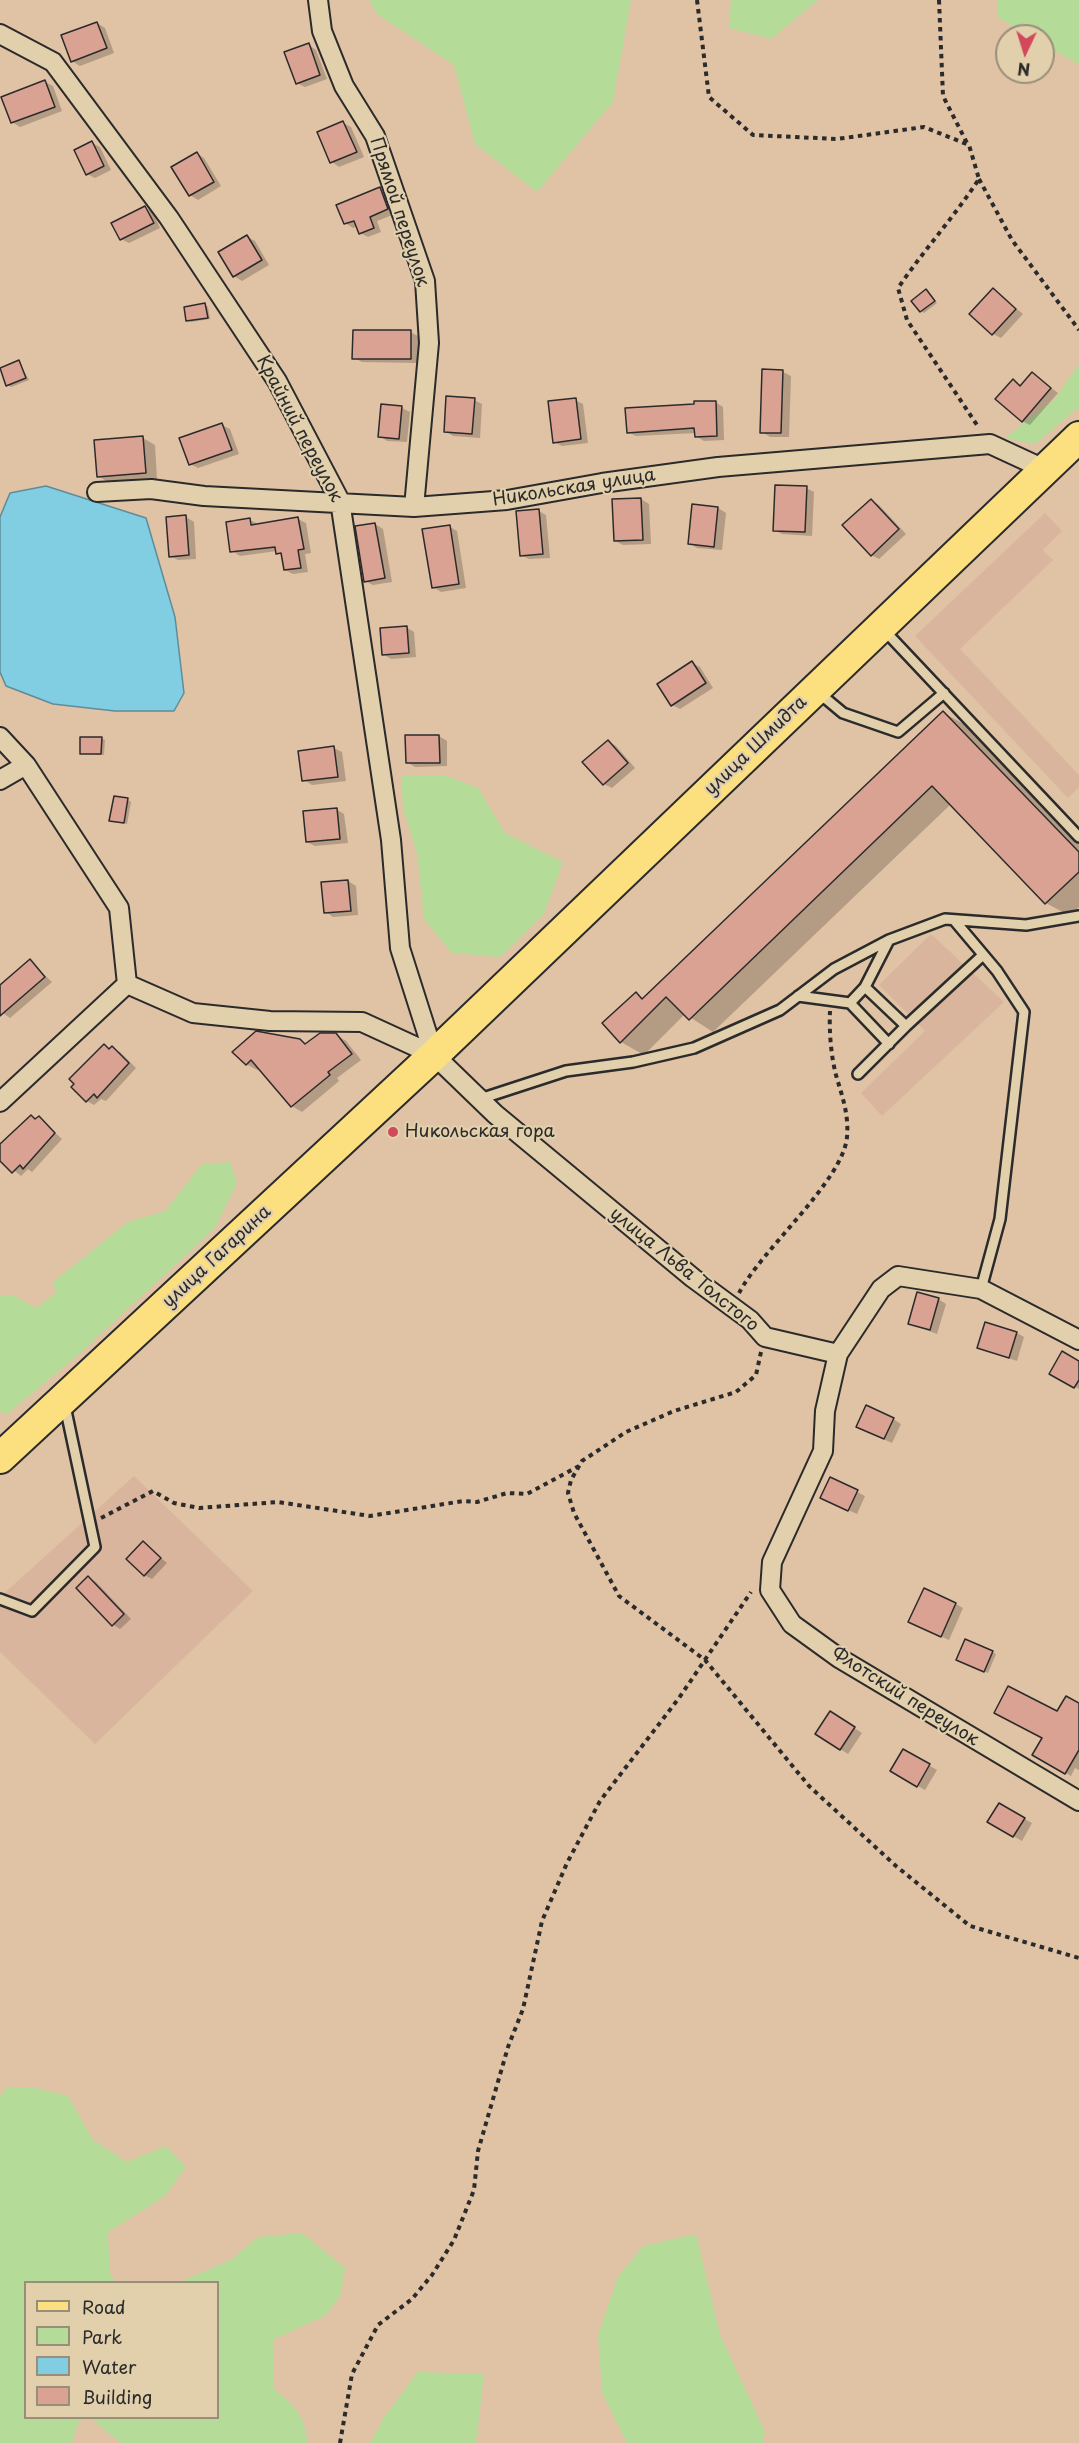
<!DOCTYPE html>
<meta charset="utf-8">
<style>
body{margin:0}
#map{position:relative;width:1079px;height:2443px;overflow:hidden;background:#e0c2a5;font-family:"Playpen Sans",sans-serif}
canvas{display:block}
.legend{position:absolute;left:24px;top:2281px;width:195px;height:138px;box-sizing:border-box;background:#e2d0ad;border:2px solid #998e79;margin:0;padding:8px 10px;list-style:none;font-size:18px;color:#2b2b2b}
.legend li{display:flex;align-items:center;gap:12px;height:30px}
.legend b{width:30px;border:2px solid #998e79}
.north{position:absolute;left:995px;top:24px;width:60px;height:60px;box-sizing:border-box;background:#e2d0ad;border:2px solid #998e79;border-radius:50%;rotate:184deg;font-size:16px;font-weight:700;line-height:24px;text-align:center;color:#2b2b2b}
.north::after{content:'';display:block;margin:auto;width:21px;height:27px;background:#d1495b;clip-path:polygon(50% 0,100% 100%,50% 72%,0 100%)}
</style>
<div id="map">
<canvas width="1079" height="2443"></canvas>
<ul class="legend">
<li><b style="height:8px;background:#fce080"></b>Road</li>
<li><b style="height:16px;background:#b4dc98"></b>Park</li>
<li><b style="height:16px;background:#81cde1"></b>Water</li>
<li><b style="height:16px;background:#daa292"></b>Building</li>
</ul>
<div class="north">N</div>
</div>
<script>
const c = document.querySelector('canvas').getContext('2d');
c.lineJoin = 'round';
function fillPath(path, color) { c.fillStyle = color; c.fill(path, 'evenodd'); }
function stroke(path, color, width, dash) { c.strokeStyle = color; c.lineWidth = width; c.lineCap = dash ? 'butt' : 'round'; c.setLineDash(dash || []); c.stroke(path); }
function drawText(font, color, halo, rows, align = 'center') {
  c.font = font + ' "Playpen Sans",sans-serif'; c.lineWidth = 4.5; c.setLineDash([]); c.textBaseline = 'middle'; c.strokeStyle = halo; c.fillStyle = color; for (const [text, x, y, turn = 0] of rows) {
    c.save(); c.translate(x, y); c.rotate((+turn || 0) * Math.PI / 180); c.textAlign = isNaN(turn) ? turn : align; if (halo) c.strokeText(text, 0, 0); c.fillText(text, 0, 0); c.restore();
  }
}
const built = new Path2D(`
 M1045 513 1062 531 1043 550 1053 560 960 649 1079 775V787L1068 798 915 636Z
 M931 934 1004 1002 882 1116 861 1093 925 1031 879 985Z
 M134 1476 253 1591 95 1744 0 1652V1597Z`);
const green = new Path2D(`
 M369 0H631L613 102 537 192 475 144 454 65 377 14Z
 M731 0H818L771 39 729 28Z
 M998 0H1079V64L1043 45V36H1028L998 17Z
 M1079 364V407L1035 444 1005 438 1054 400Z
 M444 775 478 788 505 833 563 862 544 914 500 957 452 953 424 919 417 854 403 808 401 776Z
 M230 1162 237 1183 215 1228 78 1355 7 1414 0 1412V1296L13 1295 36 1308 56 1293 53 1282 128 1222 165 1211 202 1164Z
 M6 2088H36L68 2096 93 2140 127 2162 166 2146 186 2167 165 2196 108 2232 110 2273 115 2282H26V2418H86L78 2423 72 2443H0V2096Z
 M302 2233 345 2268 340 2297 325 2316 274 2339V2389C292 2403 307 2417 307 2443H121L90 2418H218V2282H180L232 2259 258 2237Z
 M696 2234 720 2334 765 2432 763 2443H627L602 2393 598 2335 618 2277 643 2246Z
 M418 2372 484 2374 476 2443H370L384 2417Z`);
const water = new Path2D(`
 M46 486 146 518 175 617 184 693 174 711H115L53 704 6 686 0 672V517L10 493Z`);
const shadow = new Path2D(`
 M97 23 105 28 114 53 80 66 72 61Z
 M309 45 316 50 327 79 305 87 297 83Z
 M45 82 53 86 62 111 20 127 12 122Z
 M343 123 351 127 364 157 339 167 332 162Z
 M92 143 100 147 111 170 95 178 87 174Z
 M197 153 204 158 221 186 198 200 190 195Z
 M379 188 387 193 395 214 377 221 381 232 368 237 360 233 358 226 353 228 345 223Z
 M145 208 153 212 160 228 129 243 121 239Z
 M247 237 255 241 269 265 242 281 234 276Z
 M993 290 1023 314 1001 338 993 334Z
 M926 291 937 303 924 313 921 311Z
 M205 305 208 307 210 319 191 322 187 320Z
 M410 332 418 336V363L362 362 354 358Z
 M19 362 29 380 11 387 8 385Z
 M764 371 783 372 791 376 789 437H770L762 432Z
 M1033 374 1058 393 1030 425 1022 421 1013 381 1022 386Z
 M474 400 482 404 480 438 453 436 445 431Z
 M575 400 583 404 588 443 562 446 554 442Z
 M715 402 723 407 724 440 704 441 696 436V433L636 436 628 432 695 405Z
 M402 408 410 412 407 442 387 441 380 436Z
 M222 425 230 429 239 454 198 468 190 464Z
 M143 438 155 445 157 479 110 483 98 476Z
 M806 488 814 492 812 536 782 534 774 530Z
 M641 499 649 504 651 544 623 545 615 541Z
 M871 500 879 505 906 534 879 559 871 555Z
 M693 505 718 508 726 513 722 550 697 548 689 543Z
 M539 511 546 515 550 558 529 559 521 555Z
 M186 517 194 522 196 559 178 560 170 556Z
 M298 519 306 523 311 553 305 554 308 572 293 574 285 570 283 556 277 551 240 556 232 551 250 520 258 524Z
 M375 524 383 529 392 582 373 585 365 581Z
 M450 527 457 531 466 588 441 592 433 587Z
 M406 627 414 632 416 657 391 659 383 654Z
 M692 663 700 667 713 688 680 709 672 705Z
 M944 713 967 726 1079 843V907L1070 916 1046 903 951 804 713 1032 685 1014 644 1055 621 1042 636 994 644 999Z
 M439 736 447 741V766L415 767 407 762Z
 M101 738 105 740 104 755 82 753Z
 M608 741 616 746 635 768 612 788 604 784Z
 M334 748 342 752 346 781 312 785 304 780Z
 M128 800 131 802 127 824 111 820Z
 M336 809 344 814 348 843 315 846 307 842Z
 M348 881 356 886 358 915 333 917 326 912Z
 M30 961 52 982 10 1018 0 1011V987Z
 M335 1034 346 1041 361 1060 337 1078 339 1081 302 1112 292 1106 260 1068 257 1070 246 1064 235 1053 299 1040 307 1045Z
 M104 1046 120 1052 136 1068 106 1101 101 1099 94 1105 87 1101Z
 M39 1118 62 1139 32 1172 28 1169 21 1176 0 1159V1146Z
 M938 1299 946 1304 937 1334 910 1324Z
 M1017 1333 1024 1337 1017 1361 979 1348Z
 M1079 1363V1389L1051 1373Z
 M893 1419 901 1424 892 1443 866 1431Z
 M831 1479 865 1496 857 1514 830 1502Z
 M143 1543 167 1563 152 1579 144 1575Z
 M88 1578 96 1582 131 1619 120 1629 112 1624Z
 M956 1604 963 1608 949 1640 918 1626Z
 M992 1652 996 1654 988 1673 962 1661Z
 M1079 1705V1770L1075 1768 1071 1776 1034 1754 1058 1713Z
 M838 1717 862 1733 848 1754 817 1734Z
 M904 1751 937 1770 925 1790 892 1771Z
 M999 1805 1032 1823 1022 1841 989 1822Z`);
const building = new Path2D(`
 M97 22 107 48 71 62 61 35Z
 M309 43 320 75 296 84 284 52Z
 M45 80 55 107 11 123 1 97Z
 M343 121 357 152 330 163 317 132Z
 M92 141 104 166 86 175 74 150Z
 M197 152 214 182 189 196 171 167Z
 M380 187 388 209 370 217 374 228 359 234 354 221 344 224 336 205Z
 M145 206 154 223 120 240 111 223Z
 M247 235 262 260 233 277 218 252Z
 M993 288 1016 309 992 335 969 314Z
 M926 289 935 301 920 312 911 301Z
 M205 303 208 318 186 321 184 307Z
 M353 330H411V359H352Z
 M19 360 26 378 6 386 0 368Z
 M762 369 783 370 781 433H760Z
 M1032 372 1051 388 1022 422 995 399 1013 379 1020 386Z
 M446 396 475 398 472 434 444 432Z
 M576 398 581 439 553 443 548 401Z
 M694 401H716L717 436 695 437 694 428 627 433 625 408 694 404Z
 M381 404 402 406 399 439 378 437Z
 M222 423 232 450 189 465 179 438Z
 M143 436 146 473 97 477 94 440Z
 M775 485 807 486 805 532 773 531Z
 M641 498 643 540 614 541 612 499Z
 M871 499 899 529 871 556 842 525Z
 M692 504 718 507 714 547 688 544Z
 M539 509 543 554 520 556 516 511Z
 M186 515 189 555 169 557 166 517Z
 M298 517 304 549 298 550 301 568 284 570 281 553 276 554 275 547 230 552 226 522 250 518 251 525Z
 M375 523 385 578 364 582 355 526Z
 M450 525 459 584 432 588 422 529Z
 M407 626 409 653 382 655 380 628Z
 M692 661 706 683 671 706 657 684Z
 M943 711 1079 852V872L1045 904 932 786 689 1020 666 997 620 1043 602 1023 636 992 642 999Z
 M405 735H439L440 763H406Z
 M80 737H102L101 754H80Z
 M608 740 628 763 603 785 582 762Z
 M334 746 338 777 302 781 298 751Z
 M114 796 128 798 124 823 109 821Z
 M337 808 340 839 306 842 303 811Z
 M348 880 351 911 324 913 321 882Z
 M30 959 45 977 0 1016V985Z
 M256 1031 300 1039 305 1044 320 1033H336L352 1054 328 1072 330 1075 291 1107 251 1060 246 1065 232 1052Z
 M104 1044 109 1049 112 1046 129 1063 97 1098 94 1094 86 1102 71 1087 74 1084 69 1079Z
 M31 1115 35 1119 39 1116 55 1133 23 1169 20 1165 12 1173 0 1161V1144Z
 M917 1292 939 1298 930 1330 908 1324Z
 M985 1322 1017 1332 1009 1358 977 1348Z
 M1062 1351 1079 1361V1380L1074 1388 1049 1374Z
 M866 1405 894 1418 884 1439 856 1427Z
 M830 1477 858 1490 848 1511 820 1498Z
 M143 1541 161 1558 144 1576 126 1559Z
 M88 1576 124 1614 112 1626 76 1588Z
 M924 1588 956 1603 941 1637 908 1622Z
 M965 1639 993 1651 984 1672 956 1660Z
 M1008 1686 1057 1711 1066 1696 1079 1703V1750L1065 1774 1032 1755 1042 1738 994 1713Z
 M830 1711 855 1727 840 1750 815 1734Z
 M903 1749 930 1764 917 1787 890 1771Z
 M999 1803 1025 1818 1013 1837 987 1822Z`);
const path = new Path2D(`
 M697 0 709 97 753 135 837 139 924 127 969 145 979 179C954 217 924 250 898 288L907 320 979 428
 M939 0 943 96 968 145
 M979 179 1012 240 1079 330
 M739 1293C762 1249 843 1181 847 1137 849 1114 842 1096 836 1075 831 1056 829 1031 830 1011
 M761 1352 756 1375 736 1392 674 1411 626 1432 582 1461 571 1480 568 1493 574 1513 619 1596 705 1660 809 1786 896 1866 970 1926 1079 1958
 M101 1518 153 1491 174 1503 199 1508 278 1502 370 1516 463 1501 477 1502 507 1493 527 1494 579 1466
 M340 2443 352 2374 378 2325 412 2299 432 2275 454 2240 474 2190 478 2151 508 2047 523 2009 542 1921 567 1863 600 1801 679 1698 751 1592`);
const service = new Path2D(`
 M884 630 1079 837
 M819 693 843 713 898 732 944 693
 M954 920 997 971 1024 1012 1000 1219 981 1289
 M889 940 865 987 906 1026 983 955
 M865 987 850 1003 889 1044
 M798 996 850 1003
 M858 1074 906 1026
 M480 1099 566 1071 633 1062 694 1048 780 1010 834 969 889 940 945 919 1026 925 1079 916
 M0 1599 32 1611 95 1547 65 1406`);
const minor = new Path2D(`
 M318 0 322 31 344 86 375 136 425 281 429 343 414 507
 M0 34 53 62 169 218 277 381 340 501 391 840 400 948 434 1055
 M97 492 151 489 204 496 414 507 507 500 602 483 718 467 990 444 1044 469
 M0 737 26 765 119 908 127 984 193 1013 270 1021 362 1022 434 1055 495 1114 693 1278 750 1320 765 1337 838 1354 881 1289 898 1276 981 1289 1079 1340
 M0 780 26 765
 M0 1102 127 984
 M838 1354 825 1411 823 1451 772 1562 770 1590 792 1624 839 1658 1079 1801`);
const primary = new Path2D(`
 M0 1458 434 1055 1079 437`);
const markers = [
 [393,1132,6,"#d1495b"]
];
const streetNames = [
 ["Прямой переулок",399,212,72],
 ["Крайний переулок",299,429,62],
 ["Никольская улица",574,488,-9],
 ["улица Шмидта",756,746,-44],
 ["улица Гагарина",217,1257,-43],
 ["улица Льва Толстого",684,1270,39],
 ["Флотский переулок",905,1697,32]
];
const poiNames = [
 ["Никольская гора",405,1132]
];
fillPath(built, '#dab59d');
fillPath(green, '#b4dc98');
fillPath(water, '#81cde1');
stroke(water, '#5f8c98', 1.5);
fillPath(shadow, '#0003');
fillPath(building, '#daa292');
stroke(building, '#2b2b2b', 1.5);
stroke(service, '#2b2b2b', 14);
stroke(minor, '#2b2b2b', 22);
stroke(primary, '#2b2b2b', 34);
stroke(path, '#2b2b2b', 4, [4.5, 4.5]);
stroke(service, '#e2d0ad', 9);
stroke(minor, '#e2d0ad', 18);
stroke(primary, '#fce080', 30);
for (const [x, y, r, color] of markers) { const dot = new Path2D(); dot.arc(x, y, r, 0, 2 * Math.PI); c.fillStyle = color; c.fill(dot); stroke(dot, '#e2d0ad', 2); }
drawText('18px', '#2b2b2b', '#e2d0ad', streetNames);
drawText('18px', '#2b2b2b', '#e2d0ad', poiNames, 'left');
</script>
